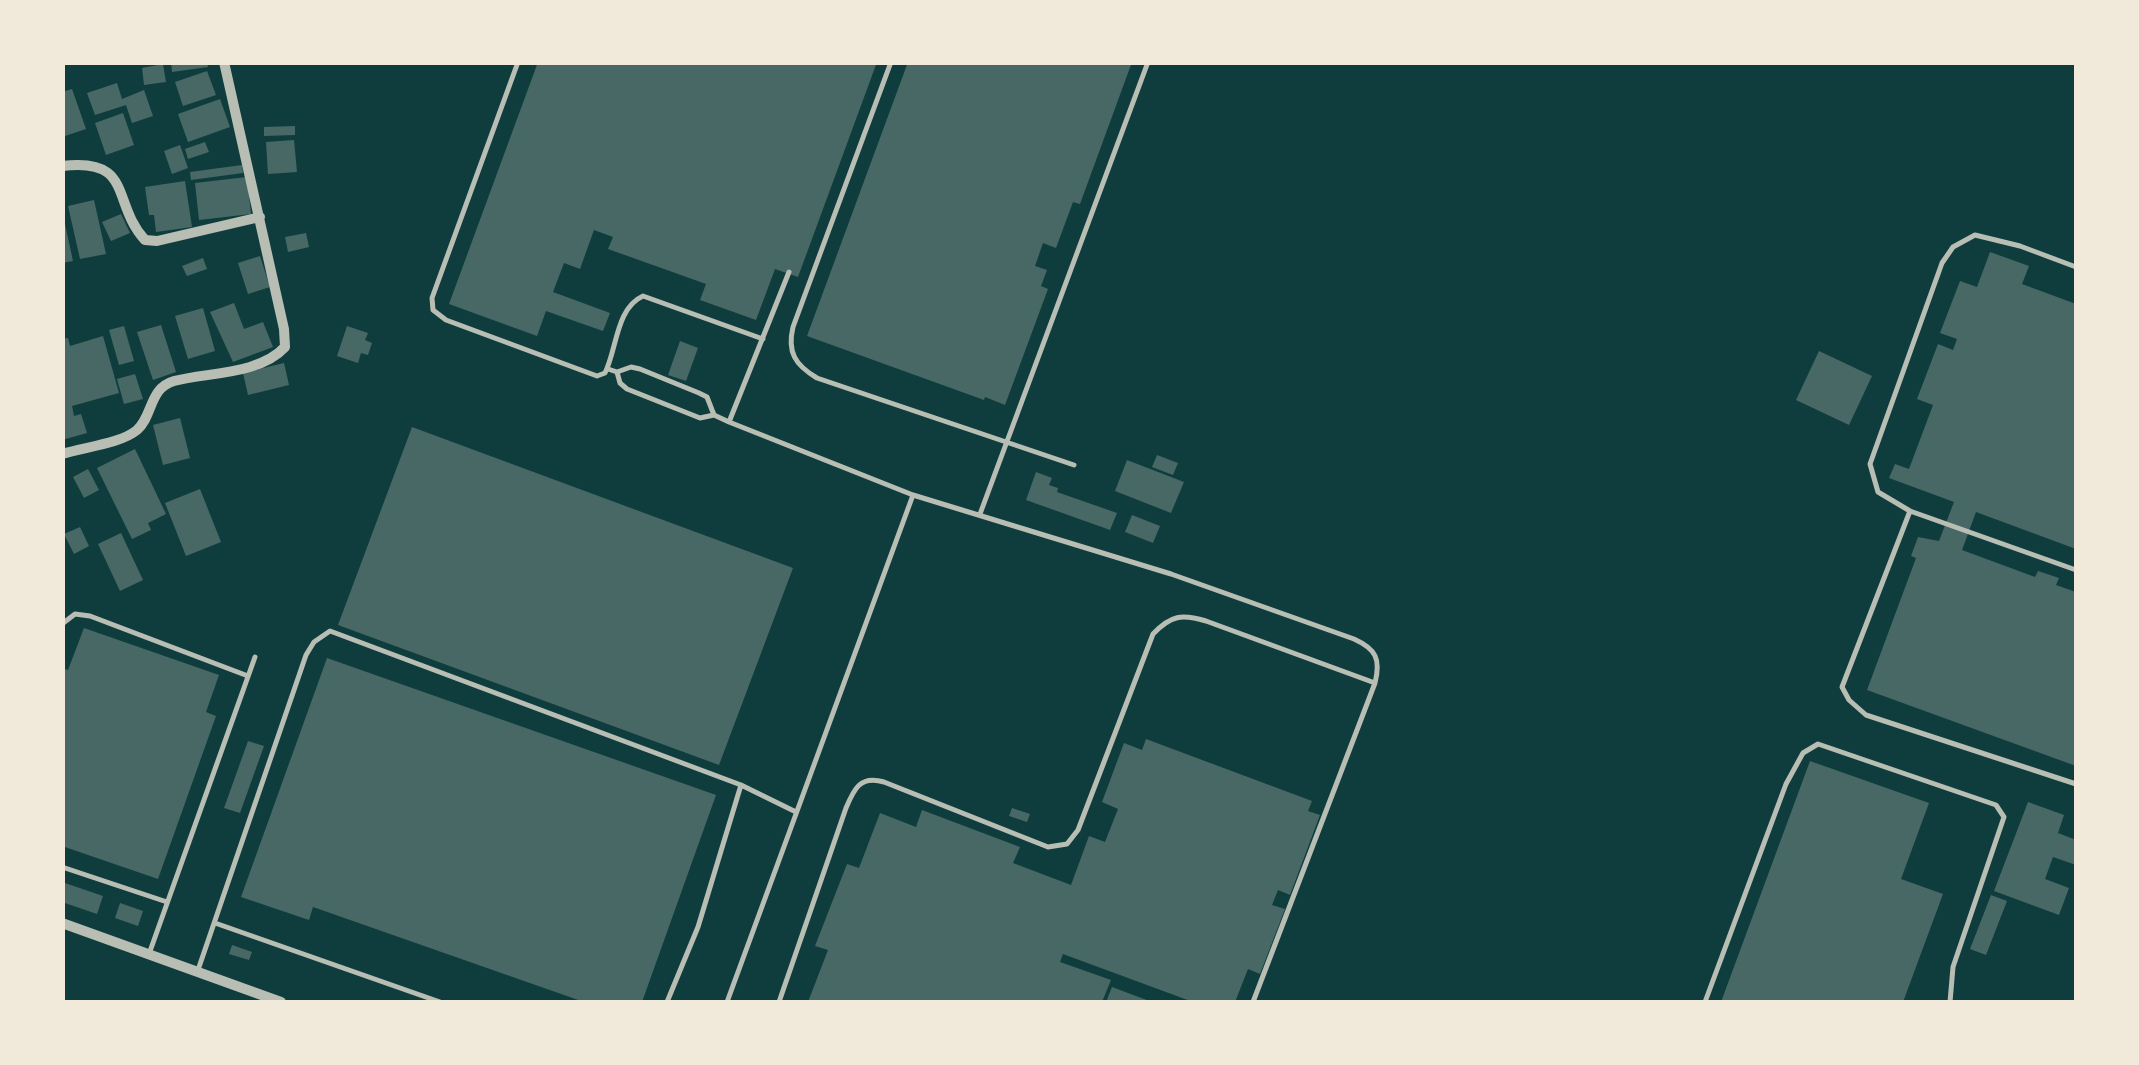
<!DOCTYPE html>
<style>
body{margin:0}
#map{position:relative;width:2139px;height:1065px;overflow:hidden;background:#0f3d3e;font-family:"Public Sans",sans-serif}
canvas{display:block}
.frame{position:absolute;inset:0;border:65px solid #f1e9da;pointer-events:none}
</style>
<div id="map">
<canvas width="2139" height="1065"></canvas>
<div class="frame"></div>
</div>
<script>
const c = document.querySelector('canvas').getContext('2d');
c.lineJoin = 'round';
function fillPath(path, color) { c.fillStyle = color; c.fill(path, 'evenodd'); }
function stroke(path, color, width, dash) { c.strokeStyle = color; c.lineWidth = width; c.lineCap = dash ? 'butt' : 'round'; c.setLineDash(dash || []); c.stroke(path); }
const building = new Path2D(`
 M171 62H207L208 67 172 72Z
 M538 62H877L798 277 775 269 756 320 700 300 706 284 608 249 613 237 594 230 580 269 564 263 553 292 610 313 603 331 546 311 537 336 449 304Z
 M908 62H1132L1080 204 1073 202 1056 248 1043 243 1035 266 1047 270 1041 286 1048 289 1005 405 985 397 984 400 807 336Z
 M163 64 166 82 144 85 142 68Z
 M207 71 216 95 183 106 175 82Z
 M117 83 122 99 144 90 153 116 132 123 126 105 95 115 87 93Z
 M72 89 86 129 62 137V92Z
 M220 99 230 127 188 142 178 114Z
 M123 113 134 145 106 155 95 123Z
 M295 126V135L264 136V127Z
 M294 140 297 172 268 174 266 142Z
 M205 142 209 152 188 159 185 149Z
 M180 145 188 168 172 174 164 151Z
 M242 165 243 173 191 180 190 172Z
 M247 177 251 214 199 220 195 183Z
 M185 181 192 227 156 232 154 215H149L145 187Z
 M94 200 106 254 80 259 68 206Z
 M62 210 73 261 62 263Z
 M121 214 130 233 111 241 102 222Z
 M306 233 309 247 288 252 285 237Z
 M1990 252 2029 266 2022 284 2076 304V549L1976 512 1962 550 2035 577 2038 571 2059 578 2056 585 2076 592V766L1867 690 1916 558 1911 556 1918 537 1939 541 1954 502 1889 478 1895 464 1909 469 1933 405 1917 399 1938 344 1953 350 1957 339 1940 333 1960 281 1977 287Z
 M260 256 270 287 248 294 238 263Z
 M203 258 207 269 187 276 182 266Z
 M234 303 244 329 263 322 273 347 233 362 210 312Z
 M203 308 215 351 188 359 175 316Z
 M161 325 176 372 153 380 137 332Z
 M124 326 134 361 119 365 109 330Z
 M347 326 368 333 365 340 372 343 368 355 361 353 358 363 337 356Z
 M103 336 119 393 72 406 74 416 81 414 87 433 62 440V369L65 368 62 339 68 338 70 346Z
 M680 341 698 348 686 381 668 375Z
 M1819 351 1872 376 1849 425 1796 400Z
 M284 363 289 385 248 395 243 373Z
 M135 374 143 399 124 404 117 379Z
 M180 418 190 458 163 465 153 425Z
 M412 427 793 568 719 765 338 625Z
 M135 449 166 514 148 523 151 530 132 539 97 468Z
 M1157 455 1178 463 1173 475 1152 467Z
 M1127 460 1184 482 1171 513 1115 491Z
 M88 469 99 490 84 498 73 477Z
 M1036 472 1052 478 1049 485 1058 488 1057 492 1117 513 1110 530 1026 500Z
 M200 489 221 542 186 556 165 503Z
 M1132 515 1160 526 1153 543 1125 532Z
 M80 527 89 546 74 554 64 534Z
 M121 533 143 580 120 591 98 544Z
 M84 628 219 675 206 712 216 716 158 879 62 846V668L68 670Z
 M327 658 716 795 642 1002H584L313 907 309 920 241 897Z
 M1146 739 1312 801 1308 811 1320 815 1290 895 1278 890 1272 905 1285 909 1260 974 1248 969 1235 1002H1193L1063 954 1060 962 1111 980 1102 1002H808L828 950 815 946 847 864 859 868 880 813 916 827 922 810 1020 847 1013 863 1071 885 1089 836 1105 842 1118 809 1102 802 1124 743 1142 750Z
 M248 741 264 746 240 813 224 808Z
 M1810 761 1929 803 1901 879 1943 894 1903 1002H1721Z
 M2028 802 2064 815 2058 833 2076 840V865L2053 857 2045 879 2069 888 2059 915 1994 891Z
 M1012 808 1030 814 1027 822 1009 816Z
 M62 882 103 896 97 914 62 902Z
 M1991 895 2007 901 1986 955 1970 949Z
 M120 903 143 911 138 926 115 918Z
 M232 945 252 952 249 960 229 954Z
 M1112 987 1152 1002H1106Z`);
const service = new Path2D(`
 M518 62 432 298 433 310 446 320 597 376 605 373C617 349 616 308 643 296L763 339
 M891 62 793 327C787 352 795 365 817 378L1074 465
 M2076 267 2020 246 1975 235 1953 247 1942 263 1870 464 1878 492 1910 511 1842 687 1849 700 1866 715 2076 784
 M608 369 617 372 631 367 640 369 699 393 707 397 714 415
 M617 372 620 383 627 389 700 418 714 415 729 422 789 272
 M729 422 913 495 1171 574 1354 639C1376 649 1381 659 1375 683L1253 1002
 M1910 511 2076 570
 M980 514 1148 62
 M62 624 75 614 90 616 248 676
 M62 867 167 902
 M215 923 440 1002
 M149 954 255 657
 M198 970 306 655 314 642 330 631 741 785 794 811
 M667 1002 698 927 741 785
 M727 1002 913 495
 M779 1002 846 808C854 789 860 775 884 782L1048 847 1067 844 1078 830 1153 634C1171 615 1182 614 1206 621L1375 683
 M1705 1002 1786 784 1803 753 1818 744 1996 805 2004 817 1953 967 1950 1002`);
const minor = new Path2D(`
 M62 166C134 157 111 203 145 240L157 241 260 217
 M62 454C84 447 120 444 137 430 153 416 149 388 174 381 208 372 259 375 285 347L284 329 224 62
 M62 923 281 1002`);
fillPath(building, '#486865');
stroke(service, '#b8beb3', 5);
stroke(minor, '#b8beb3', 10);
</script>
